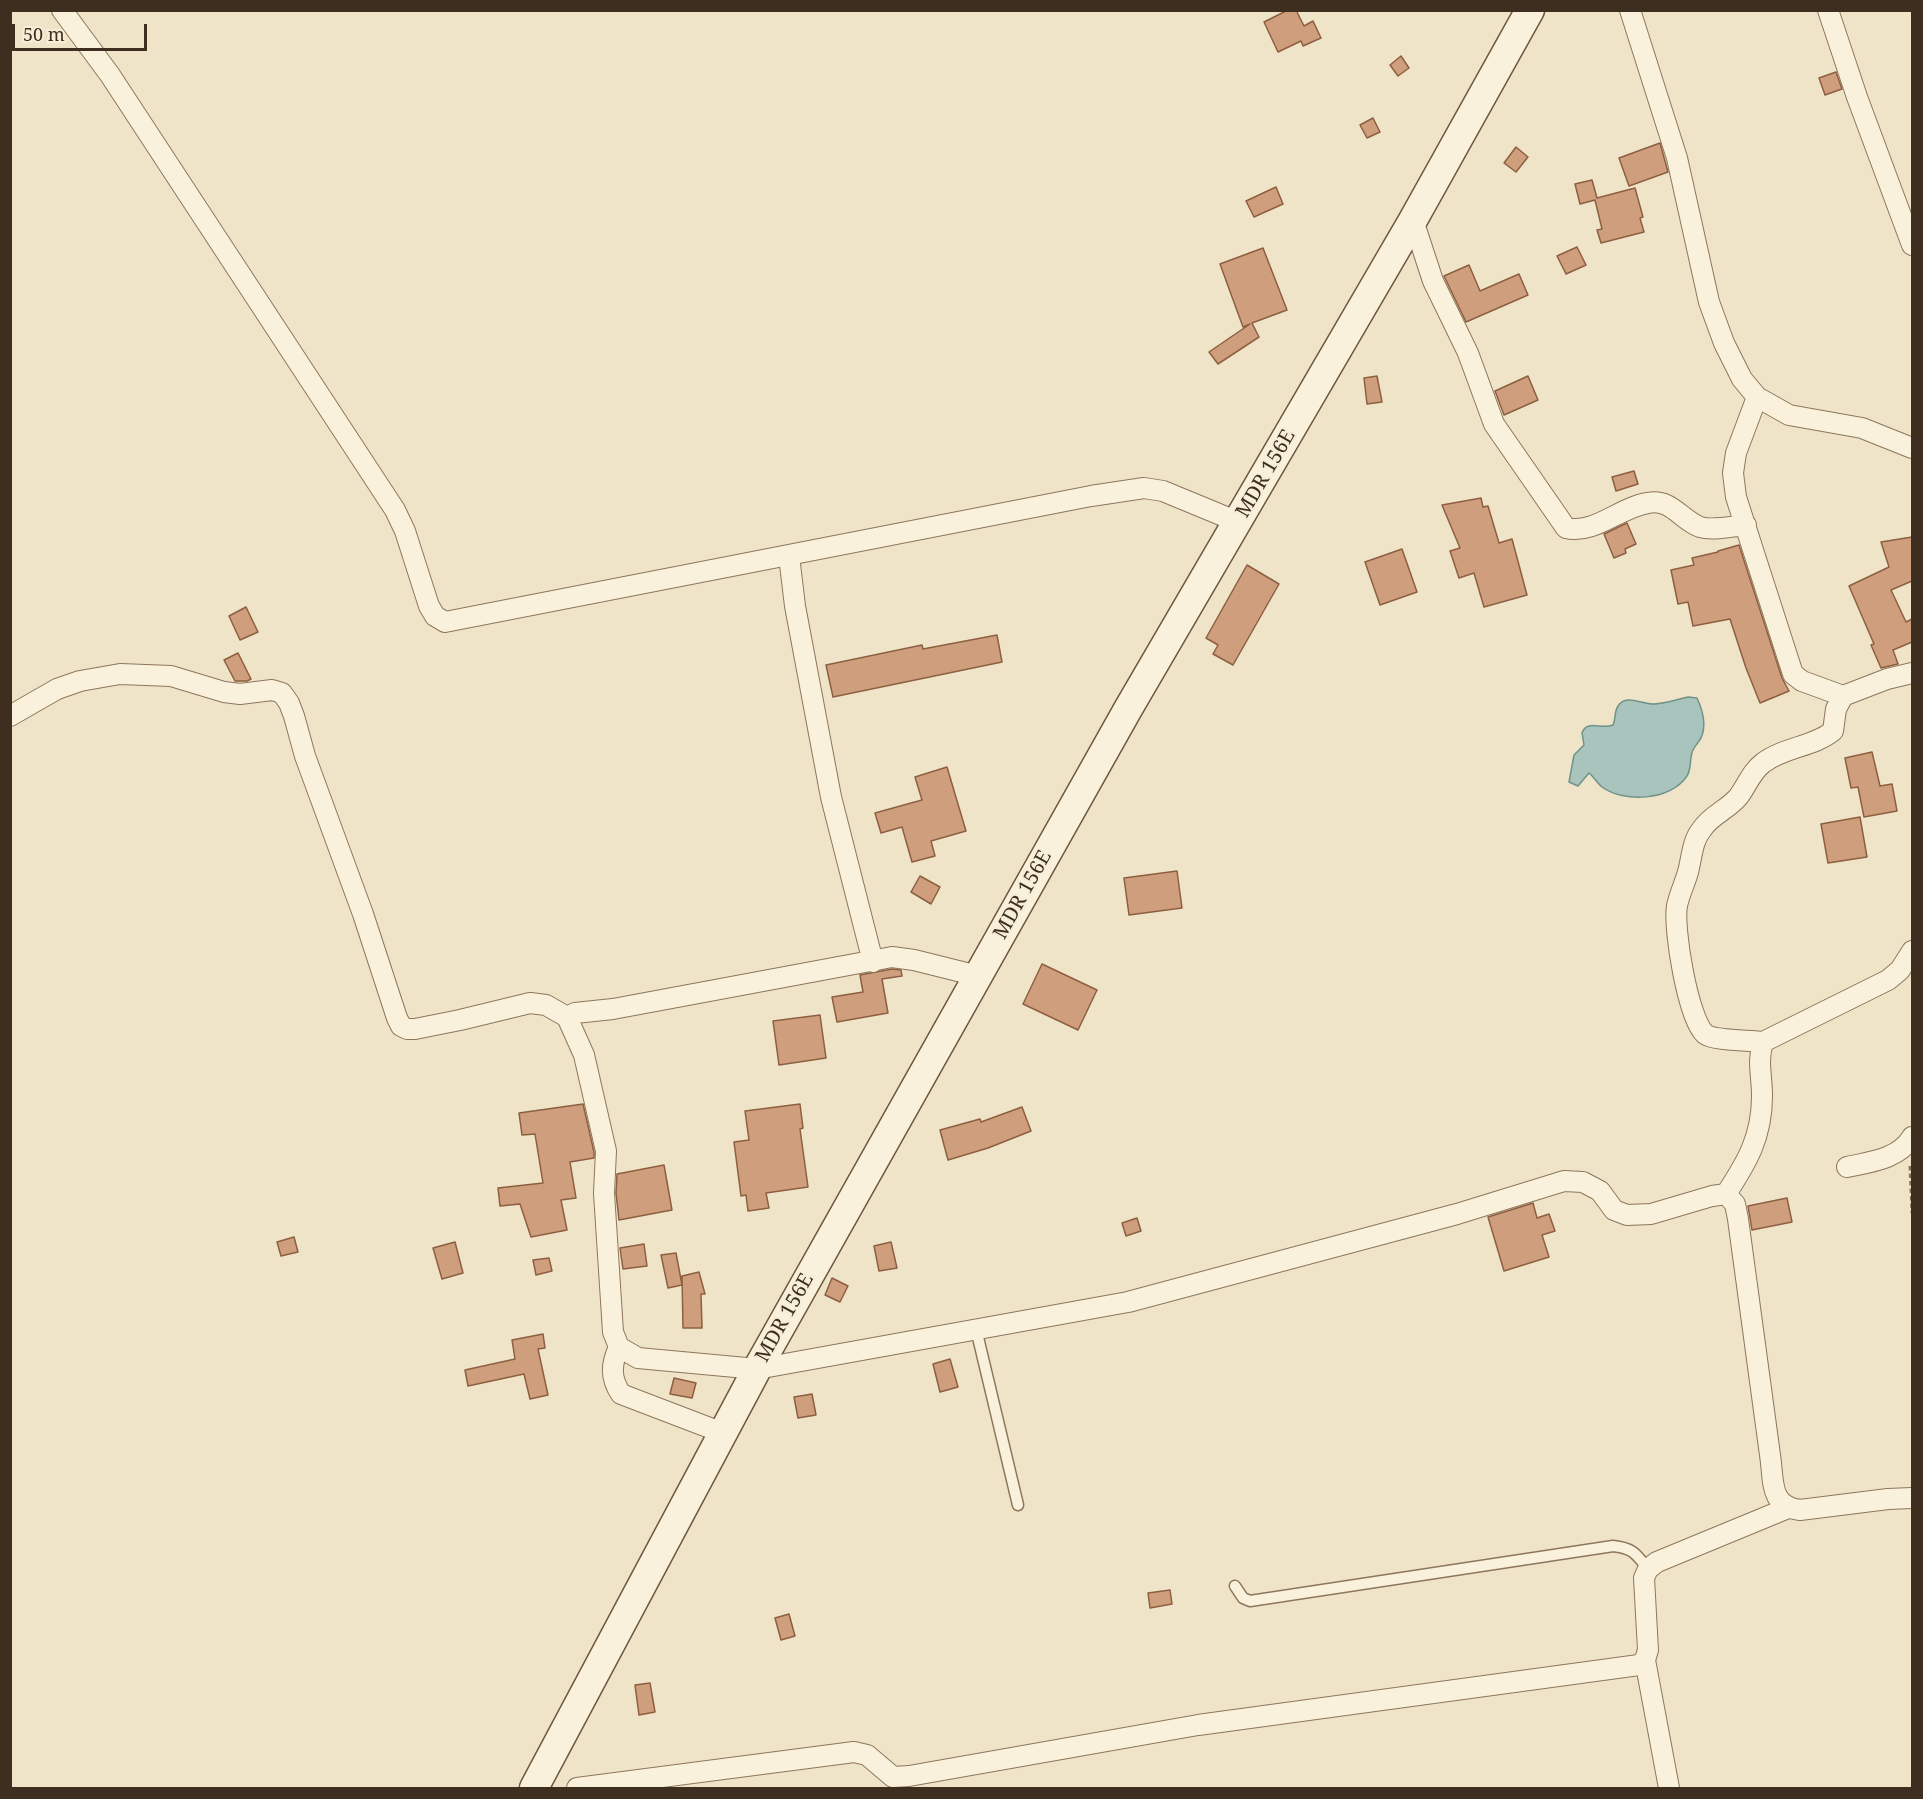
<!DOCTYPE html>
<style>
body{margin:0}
#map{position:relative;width:1923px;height:1799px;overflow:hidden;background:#f0e4c8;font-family:"Noto Serif",serif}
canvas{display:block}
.frame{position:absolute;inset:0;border:12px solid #3d2e20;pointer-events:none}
.scale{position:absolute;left:12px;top:24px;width:135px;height:27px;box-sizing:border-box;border:3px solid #3d2e20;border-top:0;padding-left:8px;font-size:18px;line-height:21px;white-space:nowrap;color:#3d2e20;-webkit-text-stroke:4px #f7eed8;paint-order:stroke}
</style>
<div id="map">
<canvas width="1923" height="1799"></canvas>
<div class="frame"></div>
<div class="scale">50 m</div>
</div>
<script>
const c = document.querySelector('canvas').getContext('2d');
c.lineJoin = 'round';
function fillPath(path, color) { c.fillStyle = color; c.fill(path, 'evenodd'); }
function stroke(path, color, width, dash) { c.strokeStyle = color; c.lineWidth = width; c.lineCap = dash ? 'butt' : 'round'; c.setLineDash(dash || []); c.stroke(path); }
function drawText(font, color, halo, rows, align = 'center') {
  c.font = font + ' "Noto Serif",serif'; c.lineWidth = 4.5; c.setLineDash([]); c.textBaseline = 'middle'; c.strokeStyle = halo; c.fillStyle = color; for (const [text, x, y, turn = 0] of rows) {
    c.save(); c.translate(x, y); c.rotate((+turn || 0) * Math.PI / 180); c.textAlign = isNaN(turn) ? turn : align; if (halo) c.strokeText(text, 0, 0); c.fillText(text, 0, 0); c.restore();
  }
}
const water = new Path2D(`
 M1688 697 1697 698C1703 711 1707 725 1701 738 1698 743 1695 746 1693 750 1689 758 1692 769 1687 776 1670 801 1624 803 1602 787 1597 783 1594 777 1589 773L1578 786 1569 782 1574 755 1584 745 1582 733C1587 719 1602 730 1613 725 1616 719 1614 712 1618 706 1626 693 1643 705 1654 704 1663 704 1680 699 1688 697Z`);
const building = new Path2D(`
 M1288 10H1296L1304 26 1313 21 1321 38 1303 46 1301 41 1278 52 1264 22Z
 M1401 56 1409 68 1398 76 1390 65Z
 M1836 72 1842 89 1825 95 1819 78Z
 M1373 118 1380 132 1367 138 1360 125Z
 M1660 143 1668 172 1629 186 1619 158Z
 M1516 147 1528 157 1516 172 1504 163Z
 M1592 180 1597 198 1635 188 1643 217 1640 218 1644 232 1601 243 1597 230 1602 229 1595 200 1580 204 1575 184Z
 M1276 187 1283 204 1254 217 1246 201Z
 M1577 247 1586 265 1566 274 1557 256Z
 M1263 248 1287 310 1252 323 1259 337 1218 364 1209 352 1250 324 1243 327 1220 264Z
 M1469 265 1480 291 1519 274 1528 295 1466 322 1444 276Z
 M1377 376 1382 402 1367 404 1364 378Z
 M1528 376 1538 400 1504 415 1495 391Z
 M1634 471 1638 484 1616 491 1612 477Z
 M1481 498 1483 507 1488 506 1499 543 1512 539 1527 595 1484 607 1474 573 1459 578 1450 551 1460 548 1442 505Z
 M1627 523 1636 544 1625 549 1626 553 1614 558 1604 534Z
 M1912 537V581L1891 590 1906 622 1912 619V642L1893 650 1898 664 1881 668 1871 645 1874 644 1849 586 1889 567 1881 542Z
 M1739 545 1782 678 1789 691 1760 703 1746 668 1730 619 1693 626 1688 602 1678 604 1671 570 1694 565 1692 558 1718 552V551Z
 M1402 549 1417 592 1380 605 1365 562Z
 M1247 565 1279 584 1233 665 1213 654 1218 645 1206 638Z
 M246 607 258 632 240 640 229 616Z
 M997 635 1002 662 833 697 826 665 922 645 923 649Z
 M238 653 251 679 247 681H235L224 660Z
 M1872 752 1880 786 1892 784 1897 811 1864 817 1858 787 1851 788 1845 758Z
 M947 767 966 831 931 841 935 856 912 862 902 827 881 833 875 813 922 800 915 777Z
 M1860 817 1867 857 1828 863 1821 824Z
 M1177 871 1182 908 1129 915 1124 878Z
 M920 876 940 887 931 904 911 892Z
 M1042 964 1097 990 1078 1030 1023 1004Z
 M892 969 901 970 902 976 882 979 888 1013 837 1022 832 997 863 992 860 975Z
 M820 1015 826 1058 779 1065 773 1021Z
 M583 1104 594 1152V1158L570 1162 576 1198 561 1200 567 1230 531 1237 520 1204 500 1206 498 1188 543 1183 535 1134 522 1135 519 1113Z
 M800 1104 803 1128 800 1129 808 1187 766 1193 769 1208 748 1211 746 1195 741 1196 734 1142 749 1140 745 1111Z
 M1022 1107 1031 1131 988 1148 948 1160 940 1130 980 1119 981 1122Z
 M664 1165 672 1210 619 1220 616 1193 617 1174Z
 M1787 1198 1792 1222 1752 1230 1748 1206Z
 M1533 1203 1537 1218 1549 1214 1555 1231 1542 1235 1549 1257 1504 1271 1488 1217Z
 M1137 1218 1141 1231 1126 1236 1122 1223Z
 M294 1237 298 1252 281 1256 277 1242Z
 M455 1242 463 1273 442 1279 433 1248Z
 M891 1242 897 1268 879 1271 874 1246Z
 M644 1244 647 1266 623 1269 620 1248Z
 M676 1253 682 1285 668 1288 661 1255Z
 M549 1258 552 1271 536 1275 533 1260Z
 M699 1272 705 1294H701L702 1328H683L682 1276Z
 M832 1278 848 1286 840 1302 825 1295Z
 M543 1334 545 1348 538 1349 548 1395 530 1399 524 1374 468 1386 465 1370 515 1359 512 1340Z
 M950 1359 958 1387 940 1392 933 1364Z
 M674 1378 696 1383 692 1398 670 1394Z
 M812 1394 816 1415 798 1418 794 1397Z
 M1170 1590 1172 1604 1150 1608 1148 1593Z
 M789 1614 795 1636 781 1640 775 1618Z
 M650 1683 655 1712 639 1715 635 1685Z`);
const path = new Path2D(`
 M1910 1166 1912 1213`);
const lane = new Path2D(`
 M976 1329 1018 1505
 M1235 1586 1243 1598 1250 1601 1613 1546C1633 1548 1636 1554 1648 1569`);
const street = new Path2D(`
 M62 10 110 75 395 510 405 531 429 606 435 616 445 622 1091 496 1144 488 1163 491 1238 522
 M1630 10 1677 158 1709 302 1724 343 1742 379 1757 397 1789 415 1862 428 1912 448
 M1828 10 1857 97 1912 245
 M1413 220 1433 281 1468 353 1494 424 1566 528C1594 535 1620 507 1648 503 1671 498 1681 520 1700 527 1713 531 1732 526 1746 525
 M1757 397 1736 453 1733 473 1736 497 1793 674 1802 681 1843 696
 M789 556 795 606 831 797 873 962
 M10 716 57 689 80 681 120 674 171 676 224 692 240 694 272 690 282 693 289 703 294 716 305 756 363 914 397 1018 401 1026 407 1029H415L460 1020 530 1003 546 1005 567 1017
 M978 976 914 960 892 957 613 1009 575 1013 567 1017 584 1055 606 1151 604 1193 613 1332 619 1347 638 1358 757 1369 1128 1302 1457 1214 1564 1181 1583 1182 1600 1191 1614 1210 1627 1215 1651 1214 1712 1196 1726 1194 1735 1204 1738 1219 1770 1455C1774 1481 1769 1506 1800 1510L1888 1499 1912 1498
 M1763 1042C1750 1040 1714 1041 1705 1034 1688 1019 1673 928 1677 906 1679 895 1685 883 1688 872 1692 857 1692 841 1702 829 1711 815 1729 809 1739 796 1747 785 1752 771 1763 763 1784 747 1813 747 1833 731L1836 709 1843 696 1887 679 1912 673
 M1847 1167C1870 1162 1899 1159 1912 1137
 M1726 1194C1747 1162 1762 1137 1762 1096 1762 1076 1757 1061 1763 1042L1888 980 1900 970 1912 951
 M619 1347C611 1364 610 1378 621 1394L723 1433
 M1645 1660 1669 1788
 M577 1788 854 1752 867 1755 893 1777 909 1776 1198 1725 1639 1665 1645 1660 1648 1650 1644 1578 1648 1569 1657 1562 1788 1508`);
const secondary = new Path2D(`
 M534 1788 757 1369 1128 709 1413 220 1530 10`);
const streetNames = [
 ["MDR 156E",1266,474,-60],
 ["MDR 156E",1023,895,-61],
 ["MDR 156E",785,1318,-61]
];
fillPath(water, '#a9c4bc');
stroke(water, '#6f938a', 1.5);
fillPath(building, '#cf9f7d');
stroke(building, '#8d5f41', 1.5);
stroke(lane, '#8d765c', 13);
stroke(street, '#8d765c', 22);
stroke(secondary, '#6f573f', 31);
stroke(path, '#8d765c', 3, [4.5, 3]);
stroke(lane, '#faf1dc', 10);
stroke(street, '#faf1dc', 20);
stroke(secondary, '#faf1dc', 28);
drawText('20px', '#3d2e20', '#f7eed8', streetNames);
</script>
